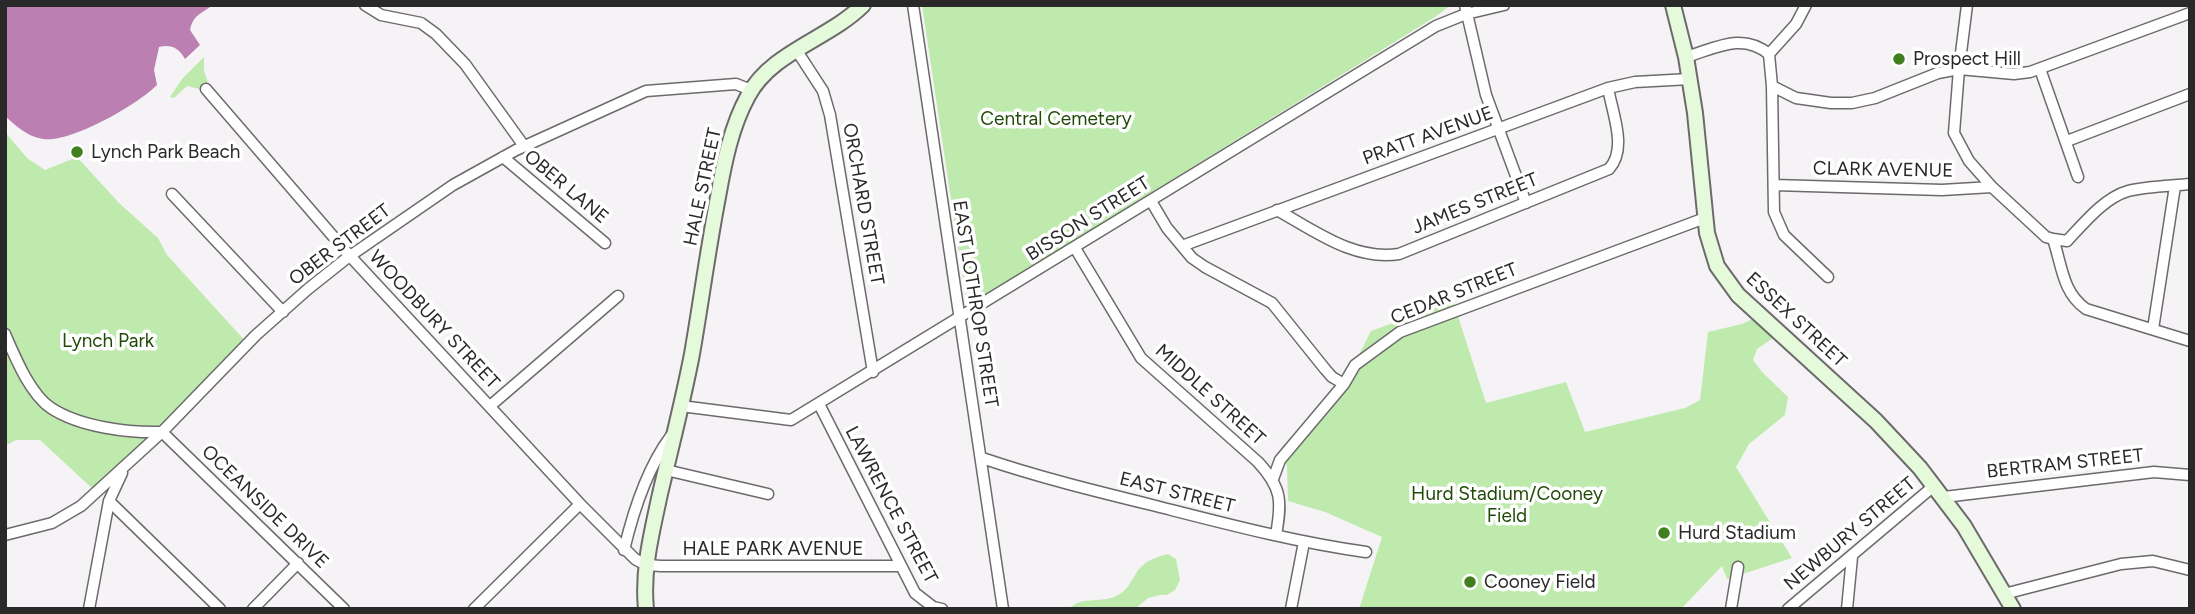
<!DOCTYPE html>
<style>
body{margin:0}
#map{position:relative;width:2195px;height:614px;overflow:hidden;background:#f6f3f6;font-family:Figtree,sans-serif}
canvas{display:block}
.frame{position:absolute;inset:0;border:7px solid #2a2929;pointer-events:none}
</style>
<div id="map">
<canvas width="2195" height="614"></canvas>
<div class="frame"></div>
</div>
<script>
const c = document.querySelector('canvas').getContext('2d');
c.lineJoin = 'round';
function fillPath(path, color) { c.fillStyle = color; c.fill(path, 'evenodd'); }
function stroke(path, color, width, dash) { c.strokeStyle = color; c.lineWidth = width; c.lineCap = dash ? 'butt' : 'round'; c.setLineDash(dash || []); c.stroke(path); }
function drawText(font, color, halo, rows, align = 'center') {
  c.font = font + ' Figtree,sans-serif'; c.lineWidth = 7; c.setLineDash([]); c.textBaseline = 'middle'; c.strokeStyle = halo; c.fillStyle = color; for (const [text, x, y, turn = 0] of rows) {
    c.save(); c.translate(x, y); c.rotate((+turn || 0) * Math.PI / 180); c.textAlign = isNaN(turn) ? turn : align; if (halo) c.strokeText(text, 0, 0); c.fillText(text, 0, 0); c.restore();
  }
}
const green = new Path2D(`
 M922 5H1451L1435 17 976 301 970 302 966 300Z
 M204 57V71L209 85 204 90 187 86 174 98 170 97 182 79Z
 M5 132 27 158 45 170 77 157 119 203 158 238 167 255 248 344 96 492 40 440H16L5 446Z
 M1453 301 1486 403 1566 382 1585 432 1685 408 1700 400 1708 332 1742 324 1761 315 1779 334 1757 349 1753 360 1762 372 1788 397 1785 415 1749 444 1736 467 1792 558 1727 579 1722 566 1681 609H1359L1382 537 1325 512 1288 501 1287 466 1281 448 1308 418 1340 392 1371 331Z
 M1168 554 1176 559 1180 580 1175 590 1167 595H1160L1148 598 1135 609H1069C1081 596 1098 603 1114 597 1128 592 1131 580 1139 569 1147 560 1157 557 1168 554Z`);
const water = new Path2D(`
 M5 5H213C201 14 193 15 190 30L200 45 185 59C179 48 171 44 159 47L154 70 157 85C137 105 71 143 43 139 28 137 16 126 5 116Z`);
const minor = new Path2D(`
 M365 5 381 15 421 23 436 34 465 64 524 146
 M913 5 1003 609
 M1465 5 1486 95 1526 203
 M1967 5 1959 69 1954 133 1969 161 1992 187 2046 237 2053 239C2062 265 2062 292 2086 309L2190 341
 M797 51 823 91 830 115 873 372
 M1769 54 1796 24 1806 5
 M1686 57C1716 48 1742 32 1769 54L1772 86 1796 98 1831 103H1852L1875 98 1938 73 1959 69 2014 74 2030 72 2190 13
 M2040 69 2078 177
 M1772 86 1774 212 1784 235 1828 277
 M206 89 350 256 580 504 635 559 646 565 661 566H901
 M2067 141 2190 94
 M503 157 605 243
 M1774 185 1942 190 1992 187
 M172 194 283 312
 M1151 201 1167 228 1192 258 1205 267 1272 303 1325 369 1332 377 1344 384
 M1277 210C1315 231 1354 261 1399 254L1609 169C1628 149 1612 112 1608 88
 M2053 239 2067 241C2084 223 2104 198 2128 191 2148 186 2170 186 2190 184
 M1182 246 1608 88 1635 82 1690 79
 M1075 248 1141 358 1258 462C1282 488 1282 501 1276 535
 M2153 329 2175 186
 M5 334C15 357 30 394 51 408 80 427 128 433 162 432L344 609
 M819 404 915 593 933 607 942 609
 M490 406 618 296
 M681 406 791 420 1436 26 1466 14 1504 5
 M982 458C1038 477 1095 491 1152 505 1223 523 1294 542 1366 552
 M666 470 768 494
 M1273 479 1280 460 1344 384 1355 365 1400 332 1705 218
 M1944 497 2154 472 2190 475
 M109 501 220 609
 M5 535 52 523 81 506 162 432 256 335 308 289 347 258 453 185 516 150 646 91 736 84 751 90
 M624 550C633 512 647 468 671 436
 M2004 594 2121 564 2153 561 2190 570
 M89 609 109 501 122 473
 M253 609 298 563
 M474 609 580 504
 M1291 609 1304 542
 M1731 609 1738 567
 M1788 609 1935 485
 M1847 609 1852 557`);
const secondary = new Path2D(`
 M1673 5 1686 57 1695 113 1707 233 1717 266 1738 295 1876 421 1920 468 1964 526 2013 609
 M646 609C642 569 652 532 660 494 671 447 683 401 692 354 701 302 708 249 718 197 724 163 731 127 748 96 771 52 829 39 863 5`);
const markers = [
 [1899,59,7,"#407f1d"],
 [77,152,7,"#407f1d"],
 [1664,533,7,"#407f1d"],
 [1470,582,7,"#407f1d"]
];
const poiNames = [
 ["Prospect Hill",1913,59],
 ["Lynch Park Beach",91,152],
 ["Hurd Stadium",1678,533],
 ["Cooney Field",1484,582]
];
const parkNames = [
 ["Central Cemetery",1056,119],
 ["Lynch Park",108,341],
 ["Hurd Stadium/Cooney",1507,494],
 ["Field",1507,516]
];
const streetNames = [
 ["PRATT AVENUE",1428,136,-20],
 ["CLARK AVENUE",1883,170,1],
 ["OBER LANE",566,187,40],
 ["HALE STREET",703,187,-78],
 ["ORCHARD STREET",863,204,80],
 ["JAMES STREET",1475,204,-22],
 ["BISSON STREET",1088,219,-32],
 ["OBER STREET",340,245,-37],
 ["CEDAR STREET",1454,294,-22],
 ["EAST LOTHROP STREET",975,304,81],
 ["WOODBURY STREET",434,320,47],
 ["ESSEX STREET",1796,320,43],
 ["MIDDLE STREET",1210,395,42],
 ["BERTRAM STREET",2065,464,-6],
 ["EAST STREET",1177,493,14],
 ["LAWRENCE STREET",891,505,62],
 ["OCEANSIDE DRIVE",265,507,44],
 ["NEWBURY STREET",1850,534,-40],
 ["HALE PARK AVENUE",773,549]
];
fillPath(green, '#bfeaae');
fillPath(water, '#bb7fb1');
stroke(minor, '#6d6a6c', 13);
stroke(secondary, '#6d6a6c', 18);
stroke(minor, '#fff', 10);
stroke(secondary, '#e4fada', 14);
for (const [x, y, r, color] of markers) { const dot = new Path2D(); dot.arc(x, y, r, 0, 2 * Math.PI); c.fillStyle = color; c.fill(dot); stroke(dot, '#fff', 2.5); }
drawText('19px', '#2a2929', '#fff', poiNames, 'left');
drawText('19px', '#214a07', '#fff', parkNames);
drawText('19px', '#2a2929', '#fff', streetNames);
</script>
